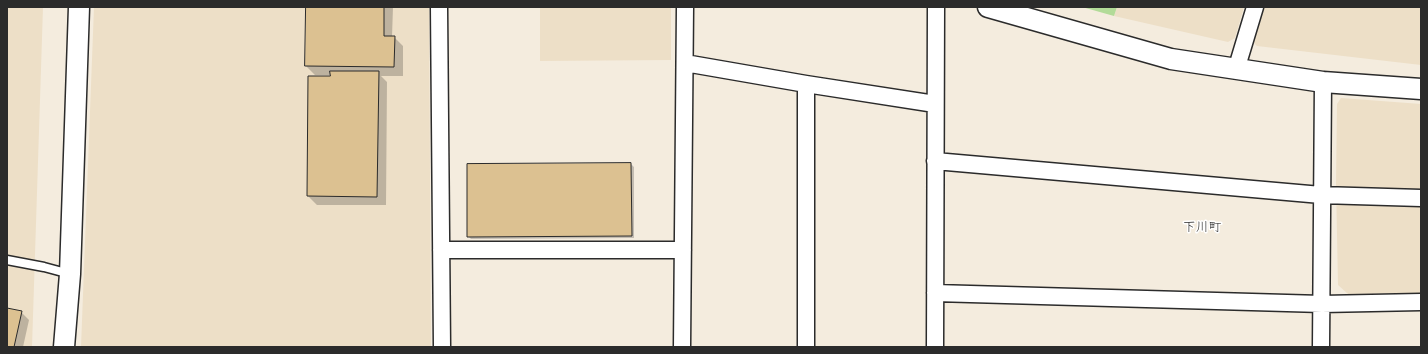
<!DOCTYPE html>
<meta charset="utf-8">
<style>
body{margin:0}
#map{position:relative;width:1428px;height:354px;overflow:hidden;background:#f4ecde;font-family:Pangolin,sans-serif}
canvas{display:block}
.frame{position:absolute;inset:0;border:8px solid #2b2b2b;pointer-events:none}
</style>
<div id="map">
<canvas width="1428" height="354"></canvas>
<div class="frame"></div>
</div>
<script>
const c = document.querySelector('canvas').getContext('2d');
c.lineJoin = 'round';
function fillPath(path, color) { c.fillStyle = color; c.fill(path, 'evenodd'); }
function stroke(path, color, width, dash) { c.strokeStyle = color; c.lineWidth = width; c.lineCap = dash ? 'butt' : 'round'; c.setLineDash(dash || []); c.stroke(path); }
function drawText(font, color, halo, rows, align = 'center') {
  c.font = font + ' Pangolin,"Klee One",sans-serif'; c.lineWidth = 3; c.setLineDash([]); c.textBaseline = 'middle'; c.strokeStyle = halo; c.fillStyle = color; for (const [text, x, y, turn = 0] of rows) {
    c.save(); c.translate(x, y); c.rotate((+turn || 0) * Math.PI / 180); c.textAlign = isNaN(turn) ? turn : align; if (halo) c.strokeText(text, 0, 0); c.fillText(text, 0, 0); c.restore();
  }
}
const built = new Path2D(`
 M7 7H43L32 347H7Z
 M94 7H429L431 347H81Z
 M540 7H671V60L540 61Z
 M1117 7H1244L1235 38 1228 42 1114 16Z
 M1264 7H1421V65L1257 46 1252 41Z
 M1341 98 1421 104V293L1348 294 1338 285 1336 184 1337 104Z`);
const green = new Path2D(`
 M1082 7H1117L1114 16Z`);
const shadow = new Path2D(`
 M307 7H393L392 37H394L403 46V76H381L387 82 386 205H317L308 196 331 75H315L306 66Z
 M631 164 634 167V238L471 239 468 236V165Z
 M7 309 21 312 29 320 23 347H7Z`);
const building = new Path2D(`
 M306 7H384V36H395L394 67 305 66Z
 M330 71H379L377 197 307 196 308 76H330Z
 M631 163 632 236 467 237V164Z
 M7 308 22 311 14 347H7Z`);
const service = new Path2D(`
 M7 260 44 267 70 274`);
const minor = new Path2D(`
 M439 7 442 347
 M685 63 806 84 935 104
 M1236 70 1255 7
 M935 161 1321 195 1421 198
 M441 250H683
 M935 293 1322 304 1421 302
 M682 347 685 7
 M806 347V84
 M935 347 936 7
 M1321 347 1323 82`);
const tertiary = new Path2D(`
 M988 7 1171 59 1323 82 1421 89
 M64 347 70 274 79 7`);
const quarterNames = [
 ["下川町",1202,228]
];
fillPath(built, '#eddfc7');
fillPath(green, '#b2db98');
fillPath(shadow, '#0003');
fillPath(building, '#dcc191');
stroke(building, '#2b2b2b', 1);
stroke(service, '#2b2b2b', 11);
stroke(minor, '#2b2b2b', 19);
stroke(tertiary, '#2b2b2b', 23);
stroke(service, '#fff', 8);
stroke(minor, '#fff', 16);
stroke(tertiary, '#fff', 20);
drawText('13px', '#2b2b2b', '#fff', quarterNames);
</script>
